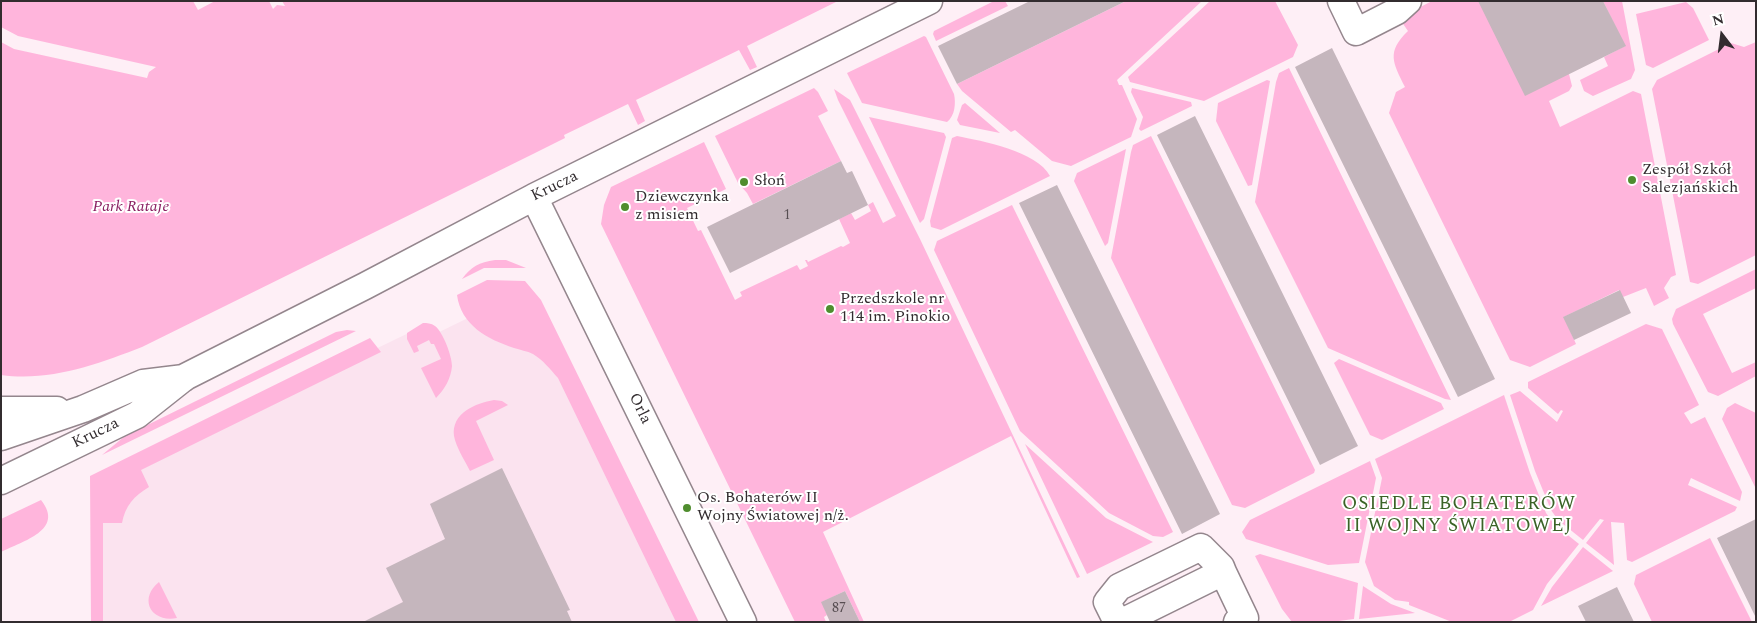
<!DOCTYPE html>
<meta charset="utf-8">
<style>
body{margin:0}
#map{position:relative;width:1757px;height:623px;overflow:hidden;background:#feeff6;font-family:Spectral,serif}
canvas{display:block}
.frame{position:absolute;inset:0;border:2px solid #322c2f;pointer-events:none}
.north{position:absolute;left:1697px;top:10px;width:50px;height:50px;-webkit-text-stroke:4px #fff;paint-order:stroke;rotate:345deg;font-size:14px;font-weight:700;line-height:20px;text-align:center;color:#322c2f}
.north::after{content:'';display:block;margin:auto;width:18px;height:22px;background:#322c2f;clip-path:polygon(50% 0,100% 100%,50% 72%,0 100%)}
</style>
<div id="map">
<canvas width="1757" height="623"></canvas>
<div class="frame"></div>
<div class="north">N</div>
</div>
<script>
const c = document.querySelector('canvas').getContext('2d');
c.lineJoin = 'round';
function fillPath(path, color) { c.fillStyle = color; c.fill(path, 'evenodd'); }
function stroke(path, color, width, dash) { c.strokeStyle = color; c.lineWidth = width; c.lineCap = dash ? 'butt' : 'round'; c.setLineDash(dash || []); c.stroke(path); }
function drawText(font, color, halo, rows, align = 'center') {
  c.font = font + ' Spectral,serif'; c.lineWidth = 4; c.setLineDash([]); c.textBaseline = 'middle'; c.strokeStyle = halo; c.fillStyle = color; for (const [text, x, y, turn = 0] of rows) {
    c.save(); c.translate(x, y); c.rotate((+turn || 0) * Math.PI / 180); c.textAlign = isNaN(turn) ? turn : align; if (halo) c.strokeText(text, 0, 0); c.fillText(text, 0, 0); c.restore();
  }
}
const built = new Path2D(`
 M529 297 687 622H97L95 485 425 325 431 336 468 318Z`);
const green = new Path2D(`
 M1 1H193L198 10 215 1H269L273 9 277 5 285 6 282 1H838L747 46 757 67 750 70 739 50 636 100 645 121 638 125 628 104 564 135 565 138 533 154 142 347C98 364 50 382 1 375V42L14 49 147 78 149 72 156 67 18 36 1 27Z
 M994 1H1005L1008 6 936 41 933 34 934 31Z
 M1126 1H1202L1117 80 1119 85H1122L1137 119 1131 137 1071 166 1052 161 1015 130 1011 132 962 91 957 84Z
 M1210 1H1275L1298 45 1293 57 1204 101 1130 82 1128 77Z
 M1432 1H1478L1569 74 1572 86 1569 91 1549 101 1560 127 1633 91 1641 94 1676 275 1671 277 1664 288 1669 298 1654 306 1646 288 1623 297 1619 290 1564 317 1576 344 1530 367 1510 360 1389 113 1396 92 1405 87C1393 63 1386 52 1408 31L1399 18Z
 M1603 1H1622L1635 70 1631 79 1593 96 1584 91 1580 80 1608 66 1604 57 1625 46Z
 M1686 2 1693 8 1709 40 1653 68 1646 65 1636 14Z
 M924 36 926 37 954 94C956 103 955 116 947 122L862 103 847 73Z
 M1756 42V255L1698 284 1690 282 1652 89 1657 80 1731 43 1744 47Z
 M1289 68 1451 400 1445 399 1328 348 1255 202 1276 82 1279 73Z
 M1267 80 1270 81 1252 185 1248 186 1216 121 1218 103Z
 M814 88 818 92 828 111 818 116 841 161 753 204 747 193 738 183 715 136Z
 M1132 88 1191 102 1192 106 1141 131 1139 129 1143 117 1131 92Z
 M834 89 850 100 920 239 1080 577 1077 578 1011 436 823 532 864 622H860L845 591 822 602 827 615 824 617 826 622H795L601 224 604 205 611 187 704 142 726 189 687 208 698 231 701 230 735 300 742 296 740 292 797 265 800 270 808 266 805 260H807L808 262 841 246 843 247 850 243 839 219 851 213 855 220 871 211 868 205 873 202 883 223 896 216 838 100Z
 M965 103 1000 133 960 125 957 120 962 105Z
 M869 117 944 133 946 137 924 219 920 223Z
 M957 136C982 141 1037 151 1050 176L941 230 931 227 930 221 952 138Z
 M1151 136 1315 470 1314 473 1245 508 1232 505 1111 258 1131 152 1133 145Z
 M1126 149 1108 243 1105 246 1074 181 1077 173Z
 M1012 205 1173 532 1163 537 1153 536 1109 513 1020 431 934 250 937 241Z
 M495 260H506L526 268H484L462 279C471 267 479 262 495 260Z
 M1756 269V288L1703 314 1732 373 1756 362V376L1718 396 1708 392 1673 324 1672 319 1676 309Z
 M487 280 525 281 541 300 699 622H676L558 378C550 369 543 360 533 354 527 351 520 350 514 348 487 339 461 325 457 295Z
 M423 323C427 323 431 323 435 326 443 332 452 356 452 366 451 379 444 390 436 398L421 368 441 359 434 344H431L429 340 417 346 419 351 414 353 407 339V333Z
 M1646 324 1662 329 1699 405 1684 413 1691 424 1705 417 1742 492 1740 501 1691 478 1688 485 1737 507 1735 511 1632 562 1627 560 1624 523 1611 522 1614 565 1586 543 1604 520 1600 519 1583 540 1558 520 1551 510 1535 471 1510 395 1520 391 1557 422 1563 411 1561 410 1558 414 1528 388V382Z
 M347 330 356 331 102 455 125 436 336 332Z
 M370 338 381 352 141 470 149 487C134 496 125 506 122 523H103V622H91L90 476Z
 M1339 359 1441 403 1444 409 1382 440 1370 435 1334 363Z
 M1504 395 1530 473 1546 513 1554 524 1579 544 1547 584 1533 610 1509 622H1452L1409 605V602L1395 600 1374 586 1365 562 1382 478 1375 459Z
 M494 400 502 401 508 405 476 421 494 460 470 471C465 461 456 447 454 436 451 413 476 403 494 400Z
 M1735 403 1756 413V489L1722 419 1727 408Z
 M1025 444 1106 518 1153 542 1087 574Z
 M1370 461 1376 478 1359 563 1328 565 1246 539 1242 532 1250 520Z
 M41 500C65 530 23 541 1 552V519Z
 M1710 538 1752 622H1652L1634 584 1636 575Z
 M1583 547 1613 571 1541 606 1552 587Z
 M1260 554 1358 583 1354 619 1331 622H1292L1282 609 1255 556Z
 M159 582 177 618C151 623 138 599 159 582Z
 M1363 586 1391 604 1415 613 1359 619Z`);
const building = new Path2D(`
 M1030 1H1126L957 84 938 46Z
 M1478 1H1603L1626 46 1525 96Z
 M1332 48 1495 379 1458 397 1295 67Z
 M1195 116 1358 446 1320 465 1157 135Z
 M841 161 847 173 852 171 868 205 730 273 707 227Z
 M1057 185 1220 514 1182 534 1019 203Z
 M1620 290 1631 313 1574 340 1563 317Z
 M502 468 570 610 567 611 572 622H363L403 602 386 568 445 539 430 504Z
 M1756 519V618L1717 538Z
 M1617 587 1634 622H1586L1578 606Z
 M845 591 860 622H830L821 602Z`);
const street = new Path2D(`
 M1341 1 1356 32 1397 11 1408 1
 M534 197 743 622
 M1 410H57
 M1 437 83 409 143 383 184 378
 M1 481 137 415 185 377 365 286 534 197 929 1
 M1117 622 1107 602 1119 587 1201 547 1221 567 1223 572
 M1122 622 1223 572 1245 618 1237 622`);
const markers = [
 [1632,180,5,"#4f8d2e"],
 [744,182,5,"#4f8d2e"],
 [625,207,5,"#4f8d2e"],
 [830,309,5,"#4f8d2e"],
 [687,508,5,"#4f8d2e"]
];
const numberNames = [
 ["1",787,216],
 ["87",839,609]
];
const poiNames = [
 ["Zespół Szkół",1642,171],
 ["Salezjańskich",1642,189],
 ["Słoń",754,182],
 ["Dziewczynka",635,198],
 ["z misiem",635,216],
 ["Przedszkole nr",840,300],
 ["114 im. Pinokio",840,318],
 ["Os. Bohaterów II",697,499],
 ["Wojny Światowej n/ż.",697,517]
];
const streetNames = [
 ["Krucza",555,187,-26],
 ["Orla",639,409,64],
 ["Krucza",96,434,-26]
];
const parkNames = [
 ["Park Rataje",131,208]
];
const quarterNames = [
 ["OSIEDLE BOHATERÓW",1459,505],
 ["II WOJNY ŚWIATOWEJ",1459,527]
];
fillPath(built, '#fbe3ef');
fillPath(green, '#ffb5dc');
fillPath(building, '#c5b6bd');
stroke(street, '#94868d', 29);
stroke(street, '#fff', 26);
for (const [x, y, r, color] of markers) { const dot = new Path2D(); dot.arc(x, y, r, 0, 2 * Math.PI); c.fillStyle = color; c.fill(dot); stroke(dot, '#fff', 2); }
drawText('14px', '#574e52', null, numberNames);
drawText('16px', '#322c2f', '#fff', poiNames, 'left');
drawText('16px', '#322c2f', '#fff', streetNames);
drawText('italic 16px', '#8a2163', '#fff', parkNames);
c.letterSpacing = '1px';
drawText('19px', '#3b6327', '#fff', quarterNames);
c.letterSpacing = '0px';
</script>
